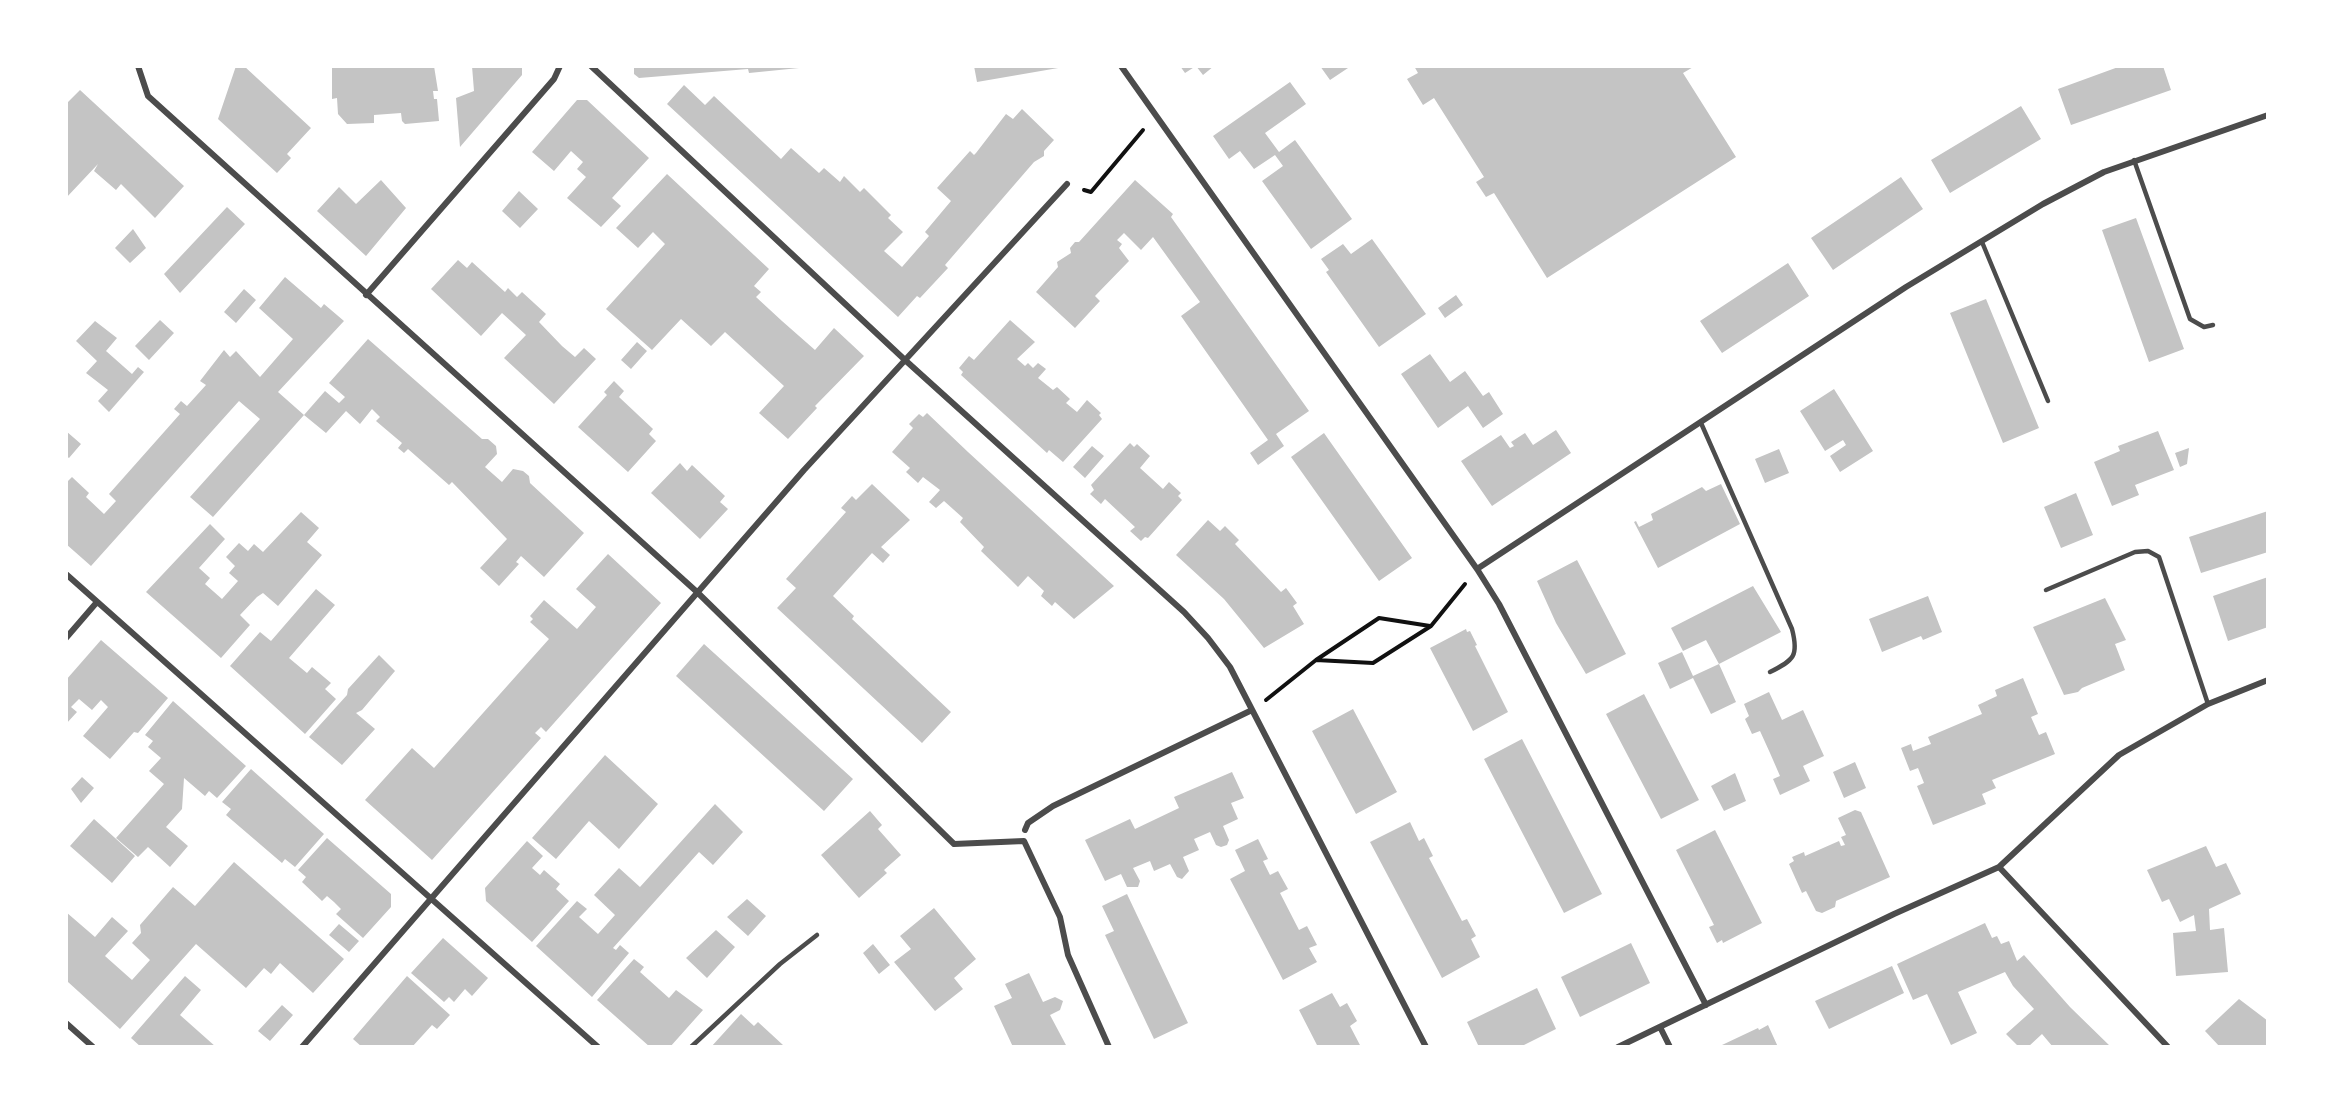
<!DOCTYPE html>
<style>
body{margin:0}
#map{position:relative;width:2334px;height:1113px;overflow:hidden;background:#fff;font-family:"Golos Text",sans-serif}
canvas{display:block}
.frame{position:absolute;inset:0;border:68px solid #fff;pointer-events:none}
</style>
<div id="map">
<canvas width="2334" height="1113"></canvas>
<div class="frame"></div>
</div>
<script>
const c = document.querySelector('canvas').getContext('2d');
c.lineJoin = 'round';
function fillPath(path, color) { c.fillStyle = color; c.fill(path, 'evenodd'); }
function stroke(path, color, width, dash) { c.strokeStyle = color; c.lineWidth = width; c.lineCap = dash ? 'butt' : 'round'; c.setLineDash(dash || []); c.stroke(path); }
const building = new Path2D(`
 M236 66H244L311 128 287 154 291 158 277 173 218 119Z
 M332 66H434L438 91H433L434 99H437L439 121 405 124 402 121 401 113 374 115V123L347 124 338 114 337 98 332 99Z
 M472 66H522V75L460 147 456 98 474 91Z
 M634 66H799V68L749 73 748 69 639 78 634 74Z
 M974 66H1064V67L977 82Z
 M1180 66H1214L1203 75 1196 66 1185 73Z
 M1320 66H1351L1330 80Z
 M1414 66H1695L1683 73 1736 157 1547 278 1494 193 1486 197 1476 182 1484 177 1434 98 1423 105 1407 79 1418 73Z
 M2121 66H2163L2171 90 2071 125 2058 89Z
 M1290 82 1306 104 1265 133 1279 152 1295 140 1352 219 1311 249 1262 181 1283 166 1275 155 1254 169 1240 151 1229 159 1213 136Z
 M684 85 705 105 714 96 781 159 791 148 819 173 824 168 840 182 844 176 860 192 864 188 891 215 888 218 903 232 884 251 902 267 929 236 925 232 951 201 937 188 970 151 974 155 976 153 1006 114 1013 119 1022 109 1054 140 1044 151V156L1034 162 945 265 948 268 920 298 917 296 898 317 667 104Z
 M80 90 184 186 155 218 121 184 116 190 94 171 98 164 66 198V104Z
 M577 100H587L649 158 612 198 621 206 601 227 567 198 586 177 577 169 583 162 571 151 554 171 532 152Z
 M2021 106 2041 139 1950 193 1931 160Z
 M667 174 769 269 754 286 761 292 756 297 782 321 815 350 834 328 864 356 815 406 817 408 788 439 759 413 784 386 725 332 711 346 681 319 652 350 606 309 665 244 653 232 638 248 616 228Z
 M1901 177 1923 209 1833 270 1811 238Z
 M381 180 406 208 366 256 317 211 339 187 356 204Z
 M1135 180 1173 214 1171 217 1309 411 1276 434 1284 446 1258 465 1250 453 1268 440 1181 316 1200 302 1153 237 1141 250 1124 233 1117 240 1122 244 1119 248 1129 261 1095 296 1100 301 1075 328 1036 292 1058 267 1057 262 1071 253 1070 248 1075 242H1079Z
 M519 191 538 209 520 228 502 211Z
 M227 207 245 224 180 293 164 274Z
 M2136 218 2184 349 2149 362 2102 230Z
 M133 229 146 248 130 263 115 248Z
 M1372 239 1426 314 1379 347 1326 272 1329 270 1321 259 1343 244 1351 254Z
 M458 260 467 268 472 262 505 292 508 288 517 297 522 292 546 314 539 322 562 346 575 357 584 348 596 359 554 404 504 358 526 335 502 313 481 336 431 289Z
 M1788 263 1809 296 1722 353 1700 321Z
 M285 277 321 308 324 304 344 321 278 392 304 415 213 517 190 497 260 419 239 401 91 566 66 544V479L68 481 72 477 89 493 86 497 104 514 116 501 109 494 180 414 174 409 181 401 187 406 206 385 200 381 224 350 230 357 236 351 260 377 293 339 259 308Z
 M244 289 256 300 236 323 224 312Z
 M1456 295 1463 305 1445 318 1438 308Z
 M1986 299 2039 428 2003 443 1950 313Z
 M160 320 174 333 149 360 135 346Z
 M1010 320 1035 342 1017 359 1025 366 1028 363 1033 368 1038 363 1046 369 1038 378 1053 390 1057 387 1070 399 1066 403 1077 412 1087 400 1101 413 1099 415 1102 419 1063 462 1049 450 1047 453 961 375 963 372 959 368 969 356 974 360Z
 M95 321 117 338 106 351 132 374 138 367 144 372 109 412 98 401 108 390 86 373 97 361 76 341Z
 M368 339 482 439H488L496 446 497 454 485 467 502 482 513 469 523 471 529 476 530 483 584 533 544 577 521 556 516 562 519 564 499 586 480 568 507 539 452 482 449 485 408 449 404 453 398 448 402 443 376 421 380 417 372 409 360 424 346 411 326 433 304 415 325 391 339 403 345 397 329 383Z
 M637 342 647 351 631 369 621 360Z
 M1430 354 1450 382 1465 371 1483 396 1489 392 1503 414 1483 428 1468 406 1438 428 1401 374Z
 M614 381 624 391 619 397 653 429 649 434 656 441 628 472 578 427 607 395 604 392Z
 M1834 389 1873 451 1840 472 1830 456 1846 445 1843 440 1825 451 1800 411Z
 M927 413 968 452 1114 586 1074 619 1055 602 1052 606 1041 596 1044 591 1028 576 1018 587 1011 580 981 551 984 547 960 522 963 518 944 501 936 508 929 502 940 490 923 477 918 483 906 472 910 468 892 452 913 428 909 424 919 414 923 417Z
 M1556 430 1571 453 1492 506 1461 461 1501 435 1510 448 1514 446 1511 442 1525 433 1533 445Z
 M66 431 81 444 69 458 66 456Z
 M2158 431 2174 470 2135 485 2139 495 2112 506 2094 462 2120 451 2118 446Z
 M1324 433 1412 558 1379 581 1291 457Z
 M1130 443 1134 447 1137 444 1150 456 1140 468 1163 489 1169 482 1181 493 1178 496 1182 500 1148 538 1145 537 1141 541 1130 531 1135 527 1105 499 1101 504 1090 494 1094 490 1091 485Z
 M1092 446 1104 456 1085 478 1073 467Z
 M2189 448 2187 464 2180 467 2175 453Z
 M1779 449 1789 473 1765 483 1755 459Z
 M680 463 687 471 692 465 725 496 720 502 728 509 700 539 651 493Z
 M872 484 910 520 881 547 890 555 883 563 872 553 833 596 854 616 852 619 951 712 922 743 777 608 796 588 786 579 846 512 841 508 852 496 856 500Z
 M1721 484 1740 524 1658 568 1634 522 1636 521 1639 527 1653 520 1651 514 1702 487 1706 491Z
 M2076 493 2093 535 2061 548 2044 507Z
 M2268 511V552L2201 573 2189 537Z
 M301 512 319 528 307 542 322 555 278 606 263 593 257 597 240 615 250 625 221 658 146 592 210 524 225 539 199 568 210 578 205 584 222 599 238 581 229 573 235 566 226 557 239 543 248 551 254 544 263 552Z
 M1208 520 1220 531 1225 526 1239 540 1235 544 1281 592 1286 588 1297 603 1293 606 1304 624 1264 648 1224 599 1176 555Z
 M608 554 661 603 546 732 541 727 535 733 541 738 432 860 365 800 412 748 434 768 549 639 530 622 533 619 530 616 544 600 577 629 596 607 576 589Z
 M1577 560 1626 654 1586 674 1556 623 1537 581Z
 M2268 577V627L2228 641 2213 596Z
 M1753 586 1781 632 1719 664 1706 640 1683 651 1671 628Z
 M316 589 335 605 289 658 307 673 312 667 331 683 325 689 336 699 305 734 230 666 260 632 271 641Z
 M1928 596 1942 632 1923 640 1921 636 1882 652 1869 619Z
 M2105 598 2126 640 2115 644 2125 670 2082 688 2078 692 2064 695 2033 627Z
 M1466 629 1467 632 1470 631 1477 645 1475 646 1508 712 1473 731 1430 648Z
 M101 640 168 698 138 733 134 732 110 759 83 736 108 707 101 700 92 710 79 699 71 707 77 712 66 724V680Z
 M704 644 853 779 824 811 676 676Z
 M1682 652 1693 676 1719 664 1736 702 1711 714 1693 678 1670 689 1658 663Z
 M379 655 395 671 362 710 356 713 375 729 342 765 309 737 347 695 348 689Z
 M2023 678 2038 714 2031 717 2039 735 2046 732 2055 754 1992 780 1996 788 1982 794 1986 804 1933 825 1917 786 1924 783 1918 768 1910 771 1901 748 1911 744 1913 751 1931 744 1928 737 1982 714 1978 705 1997 696 1995 690Z
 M1769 692 1782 720 1803 710 1824 756 1803 766 1810 781 1780 795 1773 779 1780 776 1770 753 1760 731 1752 734 1745 719 1749 716 1744 704Z
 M1644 694 1699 800 1661 819 1606 714Z
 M173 701 246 766 217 798 209 791 205 796 184 778 182 809 166 827 188 846 170 867 148 847 138 857 116 838 164 784 149 771 161 758 148 747 153 741 145 735Z
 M1353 709 1397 792 1356 814 1312 731Z
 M1522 739 1602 894 1564 913 1484 759Z
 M605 755 658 804 619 849 589 821 556 859 532 838Z
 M1855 762 1866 788 1844 798 1833 772Z
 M251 769 324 834 295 867 285 859 282 863 226 815 231 809 222 802Z
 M1232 772 1244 798 1231 803 1238 819 1223 826 1229 840 1227 845 1221 847 1216 845 1210 832 1194 839 1199 850 1183 857 1189 871 1182 879 1177 877 1170 864 1154 871 1150 861 1133 868 1140 881 1138 887H1127L1121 874 1105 881 1085 840 1130 819 1135 829 1179 808 1174 797Z
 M1735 773 1746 801 1724 811 1711 786Z
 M82 777 94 788 81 803 71 789Z
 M715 804 743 832 713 865 699 852 613 948 616 950 620 945 629 953 592 997 536 946 577 901 587 909 579 917 598 934 615 915 594 895 619 868 640 887Z
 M1855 810 1861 812 1890 877 1836 901 1835 907 1822 913 1816 911 1806 891 1802 893 1789 864 1794 861 1792 857 1804 852 1805 856 1839 841 1841 846 1845 845 1841 837 1846 835 1838 818Z
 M870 811 882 825 878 829 901 855 884 870 887 873 859 898 821 855Z
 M94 819 135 856 112 883 70 846Z
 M1410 822 1419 841 1424 838 1433 856 1429 858 1462 921 1467 919 1476 936 1471 939 1480 957 1442 978 1370 842Z
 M1715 830 1762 923 1723 943 1722 940 1717 943 1709 927 1714 925 1676 850Z
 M327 838 391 894V907L363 938 336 914 341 909 334 902 327 896 322 901 302 882 306 877 298 870Z
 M1258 839 1268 859 1263 861 1270 875 1278 871 1288 889 1280 893 1299 930 1307 926 1317 945 1309 948 1317 962 1283 980 1230 879 1245 871 1235 850Z
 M527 841 543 856 532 868 540 875 544 870 560 884 556 889 569 901 532 942 486 901 485 888Z
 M2206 846 2216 867 2226 863 2241 894 2209 909 2210 930 2224 928 2228 972 2176 976 2173 933 2196 931 2194 915 2180 922 2169 899 2162 902 2147 870Z
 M234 862 344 959 313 993 280 963 271 974 264 968 246 988 196 944 120 1029 68 982 66 912 95 937 112 917 128 931 105 956 132 980 150 960 132 943 141 933 140 925 173 887 195 906Z
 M1127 894 1188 1023 1154 1039 1105 935 1114 931 1102 906Z
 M747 899 766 916 748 936 727 917Z
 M934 908 976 959 954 978 963 989 935 1011 894 962 911 949 900 936Z
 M1985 923 1992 938 1997 936 2001 944 2009 941 2017 961 2024 955 2070 1007 2111 1047H2053L2042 1034 2028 1047H2019L2006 1034 2034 1009 2013 986 2005 972 1958 992 1977 1033 1951 1045 1927 994 1913 1000 1897 964Z
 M339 924 359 941 349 952 329 935Z
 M716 930 735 947 707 978 686 958Z
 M443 938 488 978 472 996 465 989 454 1002 449 997 444 1002 411 973Z
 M1631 943 1650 983 1580 1017 1561 977Z
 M873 944 890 965 879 974 863 953Z
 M634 959 644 967 640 972 669 998 676 990 703 1010 670 1047H650L597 1000Z
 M1892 966 1904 993 1829 1029 1815 1001Z
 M1029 973 1043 1002 1055 997 1063 1001 1060 1010 1050 1015 1067 1047H1013L994 1006 1012 998 1005 984Z
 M185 976 201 990 180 1015 216 1047H141L131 1038Z
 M407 976 450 1015 437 1029 432 1025 412 1047H362L353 1039Z
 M1537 988 1556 1029 1520 1047H1479L1467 1022Z
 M1332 993 1340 1007 1347 1003 1357 1021 1350 1026 1361 1047H1318L1299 1010Z
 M2239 999 2268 1021V1047H2220L2205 1031Z
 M282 1005 293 1015 270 1041 258 1031Z
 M741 1014 754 1026 758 1022 783 1045 781 1047H711Z
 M1768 1025 1778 1047 1722 1045 1758 1028 1759 1030Z`);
const path = new Path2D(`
 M1084 190 1091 192 1143 130
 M1316 660 1379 618 1430 626
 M1266 700 1316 660 1373 663 1431 626 1465 584`);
const service = new Path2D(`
 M2134 160 2190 319 2204 327 2213 325
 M1982 242 2048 401
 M1701 423 1792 629C1799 656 1794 660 1770 672
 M2046 590 2135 552 2148 551 2159 557 2208 704
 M691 1047 780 964 817 935`);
const minor = new Path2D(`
 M138 66 148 96 697 592 954 844 1024 841 1060 917 1068 955 1109 1047
 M591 66 905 360 1184 612 1208 638 1230 667 1426 1047
 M1121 66 1477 569 1499 604 1706 1005
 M366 295 554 79 560 66
 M1477 569 1906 287 2043 204 2104 172 2268 115
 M66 574 598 1047
 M66 638 97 602
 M1025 830 1028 823 1053 806 1252 710
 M1999 867 2168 1047
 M66 1023 93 1047
 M1660 1027 1670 1047
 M302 1047 804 470 1067 184
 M1618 1047 1894 914 1999 867 2119 755 2208 704 2268 680`);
fillPath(building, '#c4c4c4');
stroke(path, '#111', 4);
stroke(service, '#4c4c4c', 4.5);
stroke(minor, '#4c4c4c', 6);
</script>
